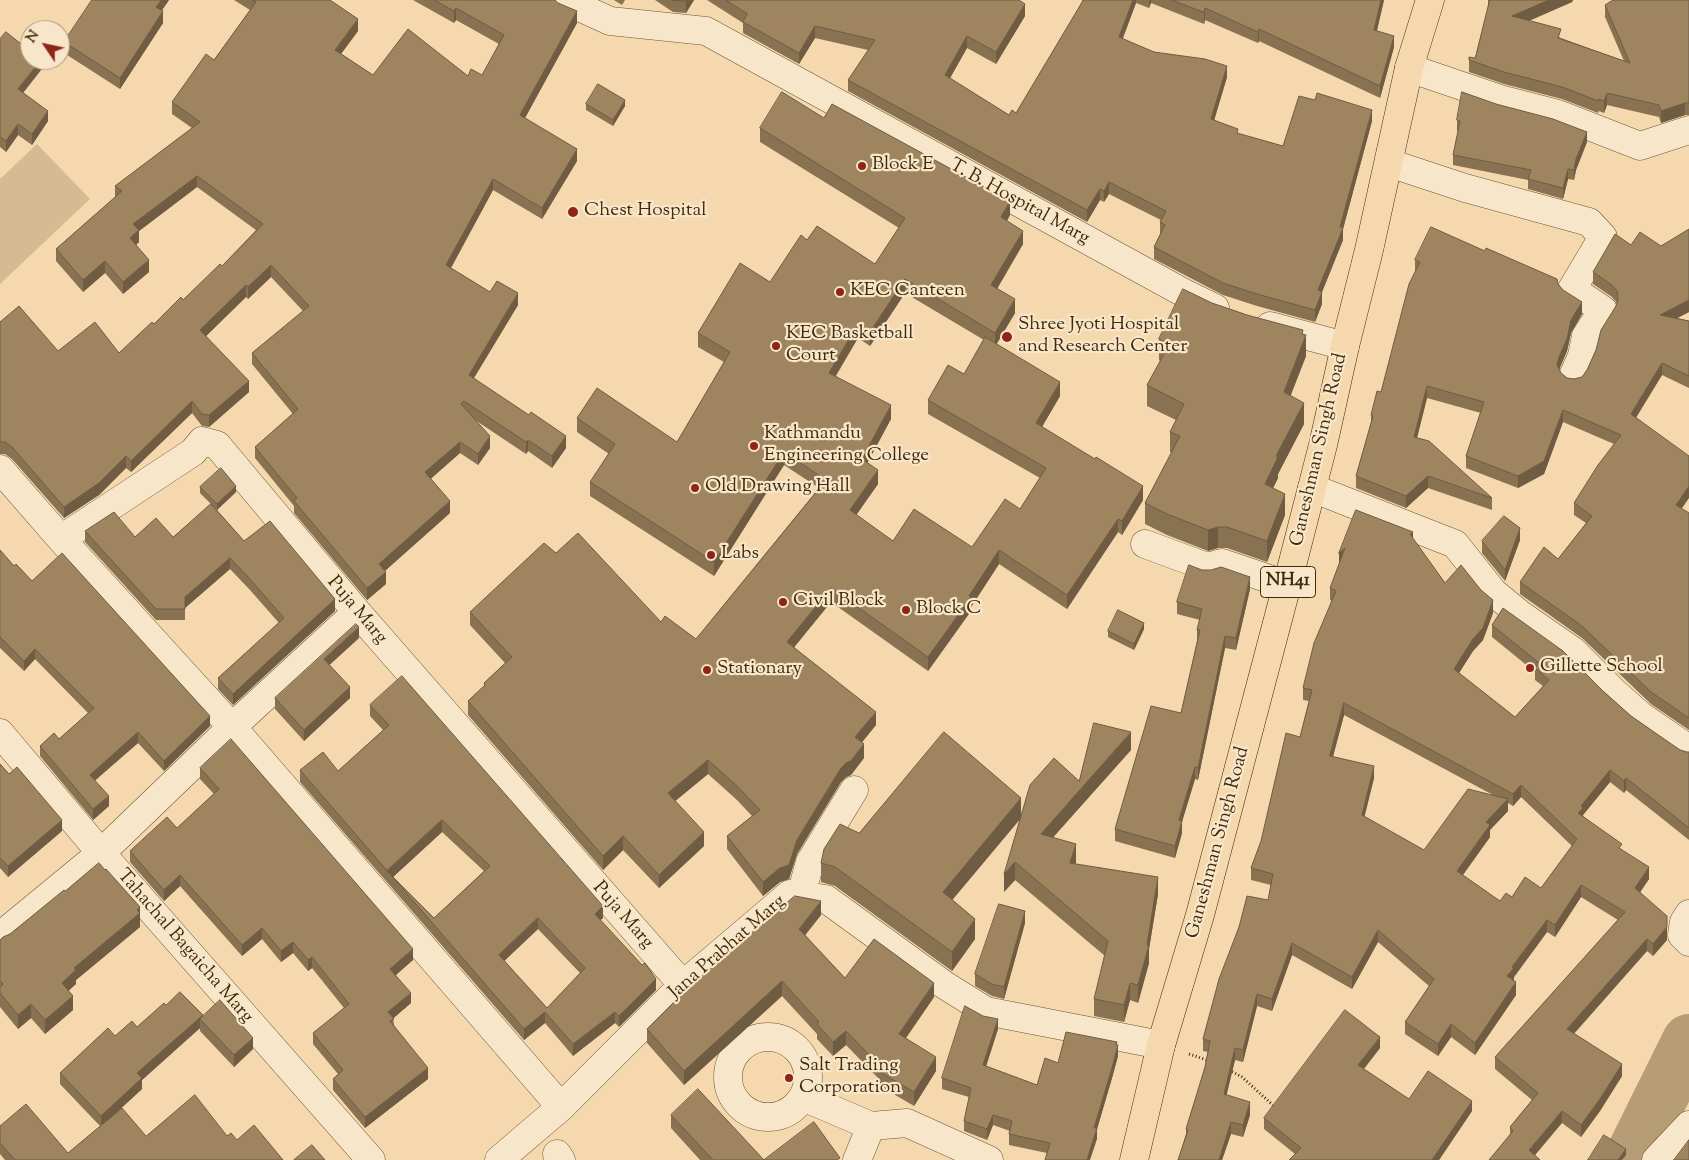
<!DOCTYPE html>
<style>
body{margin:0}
#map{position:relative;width:1689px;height:1160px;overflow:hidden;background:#f5d8ae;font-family:"Sorts Mill Goudy",serif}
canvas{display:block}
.north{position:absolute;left:20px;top:20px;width:50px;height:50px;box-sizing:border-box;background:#f8e6ca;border:1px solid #ae9b7d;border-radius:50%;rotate:304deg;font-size:14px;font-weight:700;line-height:20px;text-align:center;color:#3f2a0a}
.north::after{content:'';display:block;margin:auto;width:18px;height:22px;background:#8f2418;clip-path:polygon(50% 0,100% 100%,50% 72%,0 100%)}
</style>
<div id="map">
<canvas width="1689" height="1160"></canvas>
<div class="north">N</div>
</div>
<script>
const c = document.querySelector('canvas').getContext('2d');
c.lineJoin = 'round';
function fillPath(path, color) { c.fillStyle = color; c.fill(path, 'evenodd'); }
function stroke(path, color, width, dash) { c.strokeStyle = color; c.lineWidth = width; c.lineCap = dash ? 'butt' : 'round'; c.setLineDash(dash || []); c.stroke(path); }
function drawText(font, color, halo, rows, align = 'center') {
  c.font = font + ' "Sorts Mill Goudy",serif'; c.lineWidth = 4.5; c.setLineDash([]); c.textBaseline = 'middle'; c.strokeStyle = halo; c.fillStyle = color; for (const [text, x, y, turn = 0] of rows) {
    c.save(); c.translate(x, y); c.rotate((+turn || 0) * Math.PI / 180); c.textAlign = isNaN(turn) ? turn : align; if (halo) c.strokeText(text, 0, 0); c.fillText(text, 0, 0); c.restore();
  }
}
const green = new Path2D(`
 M37 144 90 199 0 284V179Z`);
const river = new Path2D(`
 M1630 1160 1689 1041`);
const path = new Path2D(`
 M1189 1054 1210 1061
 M1229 1070 1242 1077 1276 1108`);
const minor = new Path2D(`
 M564 0 610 21 706 31 1184 293 1215 308
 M1409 68 1500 99 1558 114 1640 146 1689 130
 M1389 163 1465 188 1589 222 1603 237 1572 289 1603 310 1586 336 1582 356 1573 376
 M1270 326 1345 346
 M0 469 61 539 193 452 202 441 217 445 357 612 683 985
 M1312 488 1455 544 1493 592 1521 615 1573 651 1614 692 1641 716 1689 749
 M61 539 232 727 561 1107
 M1145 544 1207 567 1222 563 1287 585
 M0 733 101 853 371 1160
 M801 895 810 862 854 790
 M1689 914 1684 922 1682 935 1689 942
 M0 936 101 853 232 727 357 612
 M728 1077a40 40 0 1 1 80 0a40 40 0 1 1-80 0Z
 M803 1097 871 1126
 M557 1154 561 1160
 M499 1160 561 1107 683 985 790 894 826 899 943 984 986 1011 1161 1045
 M857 1160 871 1126 907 1123 989 1160
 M1656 1160 1689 1125`);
const highway = new Path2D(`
 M1134 1160 1161 1045 1200 915 1287 585 1323 445 1345 346 1369 250 1409 68 1430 0`);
const wall = new Path2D(`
 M169 0 162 10 163 23 120 89 64 53V42Z
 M234 0H330L358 31 341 54 373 75H482L499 44 456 20 454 23 413 0H555L577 23 525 118 577 161 542 219 493 190 451 268 490 292 518 305 474 378 566 448 552 468 528 451 526 454 475 420 490 448 478 465 460 453 430 479 450 513 385 571 386 584 367 600 294 513V506L255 458V447L293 414 252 364V353L303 311 271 277 248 299 246 297 206 336 249 392 209 427 202 426 192 413 131 472 126 468 99 495 64 518 12 459 5 454H0V322L58 351 119 353 183 300 222 266 256 230 197 187 139 231V242L136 245 149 272 123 294 105 273 83 292 56 261V249L115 197V186L192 128 172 114V102L214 60 250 10Z
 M614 0H625L622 5Z
 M655 0H694L686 13 673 12Z
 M707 0H1019L1025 16 996 64 967 48 950 78 1009 115 1016 113 1081 4 1083 0H1384L1377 31 1394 47 1380 98 1259 41 1258 43 1205 20 1204 24 1151 3 1149 8 1136 3 1122 39 1154 52 1227 77 1214 120 1238 134 1283 146 1372 121 1343 229V240L1322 292V304L1315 322 1257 306 1223 295 1154 259V247L1160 234V222L1161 220 1109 194 1104 202 1100 200 1087 222 848 91V80L868 50 815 38 799 64 743 33V23Z
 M1488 0H1573L1572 2 1529 21 1561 38 1624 61 1605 17V5L1689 0V115H1685L1661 123 1659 117 1607 105 1604 113 1599 111 1598 113 1562 99 1504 84 1469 72V60L1475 58 1488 8Z
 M0 39 41 70 23 93 48 121 32 145 18 135 6 152 0 147Z
 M586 104 625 106 613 126 586 110Z
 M824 118 1010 215 1007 221 1023 244 997 289 1015 313 996 344 1060 396 1042 427 1143 500 1122 535 1118 532 1067 609 999 564 971 607V611L928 671 831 602 794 647 876 725 862 742 864 758 851 775 846 777 841 782 797 854 789 879 780 882 763 896 727 849V836L752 816 737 800 708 774 675 801 704 846 659 888 623 850 603 870 468 715V701L484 686V683L505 663 470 625V612L556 553 661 622 696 639 819 488 784 465 714 576 590 496V482L609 454 577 432V418L677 442 724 362 698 347V333L770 282 807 240 875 264 899 228 760 142V128ZM905 293 984 340 964 374 928 400V414L1040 478 1020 509 972 547 893 541 856 515 878 484 867 463 891 419 836 376 858 338 870 346Z
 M1457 120 1587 142 1576 170 1574 180 1568 179 1563 199 1528 189V180L1453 165V155L1458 131H1457Z
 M1415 260 1558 284 1582 314 1571 333 1567 351 1559 369 1561 373 1567 378 1574 379 1582 377 1587 370 1617 303 1612 297 1593 284V272L1689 312 1677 318 1689 321V388L1662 375 1636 417 1682 509 1689 513V730L1651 704 1582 638 1520 594V582L1558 559 1586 523 1574 515V503L1614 444 1563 422 1544 474 1518 488 1466 468V456L1481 413 1427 398 1417 438 1492 498V510L1428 488 1406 508 1356 488V476L1371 423V415L1381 392 1415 272Z
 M1212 303 1303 334 1306 356 1290 396 1304 424 1278 474V478L1273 488 1285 515 1267 562 1227 548H1218L1208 551 1167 535 1145 524V503L1172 453 1170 452V432L1176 420 1147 406V385L1160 361 1159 360V339Z
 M200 487 236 492 217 510 244 541 335 611 233 705 218 689V678L279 623 250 590 230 569 185 608V620H156L85 542V531L135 537H173L211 504 200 493Z
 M1413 539 1445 583 1493 613 1483 640 1473 651 1459 673 1515 717 1543 686 1535 680V672L1492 637V625L1603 691 1631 716 1680 750 1687 752H1689V840L1659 816 1626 790 1624 793 1610 782 1583 815V816L1622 850 1649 879 1640 892 1667 928V940L1653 956 1647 951 1574 1034 1622 1076 1600 1111 1581 1137 1562 1123 1510 1135V1127L1532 1100 1495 1069V1057L1618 920 1581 897 1555 937 1547 932 1514 977 1513 980 1516 995 1475 1055 1451 1037 1438 1056 1405 1034V1022L1429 986 1378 942 1352 989 1292 955 1272 1011 1257 1006 1243 1062 1235 1060 1226 1095 1250 1115 1243 1137 1231 1134 1222 1160H1178L1186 1134V1129L1205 1067 1208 1052 1203 1051V1039L1268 900 1271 885 1251 880V868L1300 737 1309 701 1303 700V688L1332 601 1330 600V588ZM1344 715 1493 795 1424 850 1364 817 1374 778 1333 756ZM1521 797 1572 846 1541 888 1500 901 1463 875 1490 837V830L1508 811V803L1513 806Z
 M1520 540 1505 581 1482 553V541Z
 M0 550 14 566 32 581 210 726 164 771 138 743 95 780 109 806 93 820 40 756V746L59 739 88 713 35 659 24 671 0 648Z
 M1250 589 1236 650 1225 648 1198 780 1195 779 1182 821V833L1175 858 1115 841V829L1181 713 1197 641V630L1200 620 1177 614V602Z
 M1144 629 1134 650 1108 637V631Z
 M359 638 329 665 350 698 304 741 275 709V698Z
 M370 705 603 918 600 920 656 990 619 1027 615 1023 573 1056 545 1023 524 1040 300 782V770L338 771 383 730 370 716ZM442 832 484 871 434 918 393 877ZM538 929 580 973 547 1008 504 961Z
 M1131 750 1053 837 1076 862 1075 864 1158 894 1149 949V963L1138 1003 1130 1000 1124 1022 1094 1016V999L1105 956 1015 880 1004 892 1020 819 952 900 975 939 952 971 835 886 821 882V863L859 833 1021 815Z
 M0 764 62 831 8 877 0 868Z
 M200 768 413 960 396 975 411 1003 393 1018 394 1025 428 1079 365 1128 333 1090V1079L338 1074 313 1044V1033L344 1008 312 968 308 971 293 953 281 962 262 939 242 956 180 886 164 901 130 862V851L177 828 214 794 200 779Z
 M105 870 140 907V927L76 980V984L68 990 73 1010 45 1034 31 1018 18 1029 0 1007V940L10 934 65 891Z
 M821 915 805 935 845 978 934 997 906 1038 936 1071 914 1106 880 1086V1080L846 1045 833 1056 817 1039V1034L782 996 684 1085 647 1043V1029Z
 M1025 923 1004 999 992 996 975 986V974Z
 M166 1005 203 1017 253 1049 234 1067 200 1031V1028L142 1080V1089L119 1110 146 1136H227L283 1160H5L0 1154V1126L68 1153 100 1126 60 1084V1073L115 1036 137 1027Z
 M998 1029 986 1066 1037 1085 1058 1063 1117 1045 1118 1056 1112 1078 1097 1129V1139L1047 1153 1009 1145V1134L1010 1131 993 1125 987 1140 964 1131V1121L969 1097 942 1089V1078Z
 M1380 1048 1364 1069 1409 1099 1472 1111 1439 1160H1289L1295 1154 1264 1129V1118Z
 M671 1115 764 1160H700L671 1128Z`);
const shadedWall = new Path2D(`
 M161 0H169L156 19V7Z
 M687 0H694L686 13V1Z
 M1133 0H1136V3L1119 49V37Z
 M1149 0H1151V3L1149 8Z
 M1381 0H1384L1374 42V30Z
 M1549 0H1573L1572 2 1512 28V16Z
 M1025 4V16L996 64V52Z
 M456 8V20L454 23V11Z
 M1205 8V20L1204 24V12Z
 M163 11V23L120 89V78Z
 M577 11V23L520 127V115Z
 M358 19V31L335 62V50Z
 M815 26V38L799 64V53Z
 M1259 29V41L1258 43V32Z
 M967 36V48L945 87V75Z
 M1394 36V47L1380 98V86Z
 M41 60V70L18 99V89Z
 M1227 66V77L1211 131V119Z
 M1607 93V105L1604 113V101Z
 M625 100V106L613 126V120Z
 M1685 103V115L1661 123V111Z
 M1372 110V121L1343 229V240L1318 302V290L1340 227Z
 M48 111V121L32 145V134Z
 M18 124V135L6 152V141Z
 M1587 132V142L1576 170 1574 180V170L1576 159Z
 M577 149V161L542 219V208Z
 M1568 169V179L1563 199V188Z
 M197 176V187L139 231V242L130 250V238L133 224Z
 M493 179V190L446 277V265Z
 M1109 182V194L1104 202V191Z
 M1100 189V200L1087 222V210Z
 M1010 201V215L1001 231V217Z
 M1023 231V244L991 299V285Z
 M149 260V272L123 294V282Z
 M105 261V273L83 292V280Z
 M271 265V277L248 299V287Z
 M905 279V293L870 346V332Z
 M246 285V297L200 342V330Z
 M1322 292V304L1315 322V310Z
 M518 293V305L469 386V375Z
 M1015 299V313L995 347V333Z
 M1689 300V312L1660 327V315Z
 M1582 302V314L1571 333 1567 351 1559 370 1557 365 1559 357 1571 320Z
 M858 324V338L829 386V373Z
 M1303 330V341L1306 335V356L1284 413V392Z
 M1662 363V375L1631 426V414Z
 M249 381V392L209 427V415Z
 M1060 382V396L1036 437V423Z
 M1427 386V398L1414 449V437Z
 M192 401V413L131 472V461Z
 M1304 403V424L1278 474V478L1265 505V484L1276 456Z
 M891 405V419L862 473V459Z
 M1563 410V422L1544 474 1518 488V476Z
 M490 436V448L478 465V454Z
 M566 436V448L552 468V456Z
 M528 440V451L526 454V442Z
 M460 442V453L425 484V472Z
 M784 452V465L714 576V562Z
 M126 456V468L99 495 64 518V507Z
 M878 470V484L850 524V510Z
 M1428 476V488L1406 508V496Z
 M236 486V492L217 510V504Z
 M1143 486V500L1122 535V521Z
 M1689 486V498L1676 517V505Z
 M1285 494V515L1267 562V541Z
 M450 501V513L379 576V564Z
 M1118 519V532L1067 609V595Z
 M1218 527V548L1208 551V530Z
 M1520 528V540L1505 581V570Z
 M1413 532V544L1410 534Z
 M1345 548 1339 565V553Z
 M999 550V564L971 607V611L928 671V657Z
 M230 558V569L185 608V597Z
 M386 572V584L367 600V588Z
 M1250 577V589L1236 650V638Z
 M831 588V602L787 656V642Z
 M335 599V611L233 705V694Z
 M1493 600V613L1483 640 1473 651 1454 681V669Z
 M1144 623V629L1134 650V644Z
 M359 627V638L324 670V659Z
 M1225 636V648L1198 780V768Z
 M35 649V659L24 671V661Z
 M350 687V698L304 741V730Z
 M1344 703V715L1330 768V756Z
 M876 712V725L855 751V737Z
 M210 716V726L164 771V761Z
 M138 732V743L90 785V775Z
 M1131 732V750L1041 851V834Z
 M864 744V758L851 775 846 777 841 782 797 854 789 879 780 882 763 896V882L841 768Z
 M708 760V774L668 807V793Z
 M1374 766V778L1362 827V815Z
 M1195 767V779L1179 832V820Z
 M1610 770V782L1583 815V820L1578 813 1581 806Z
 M1626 778V790L1624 793V781Z
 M1521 785V797L1513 806V794Z
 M109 796V806L93 820V809Z
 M1021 798V818L943 911V892Z
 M1508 799V811L1490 830V837L1457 883V871L1486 822Z
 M62 820V831L8 877V866Z
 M442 820V832L393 877 387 871Z
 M1182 821V833L1175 858V846Z
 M704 832V846L659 888V875Z
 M623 836V850L603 870V856Z
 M1076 844V862L1070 881V863Z
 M1015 862V880L1004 892V874Z
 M1649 867V879L1635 900V888Z
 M180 875V886L164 901V890Z
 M1158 877V894L1149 949V963L1138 1003V985Z
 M1581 885V897L1555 937V925Z
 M821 901V915L799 943V929Z
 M603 906V918L595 925V914Z
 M140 907V927L76 980V984L62 997V983L74 968Z
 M1025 911V923L1004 999V987Z
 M1667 916V940L1653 956V944Z
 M538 918V929L499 966V955Z
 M975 919V939L952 971V952Z
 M1547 920V932L1514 977V980L1507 988V976L1512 967Z
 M262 928V939L242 956V945Z
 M1378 930V942L1352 989V977Z
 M1647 939V951L1567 1041V1029Z
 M293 942V953L281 962V951Z
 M1292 943V955L1272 1011V999Z
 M413 949V960L390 980V969Z
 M312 957V968L308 971V960Z
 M656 979V990L619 1027V1016Z
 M782 981V996L684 1085V1071Z
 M1516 982V995L1475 1055V1043Z
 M934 983V997L899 1048V1034Z
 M1130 983V1000L1124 1022V1005Z
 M411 993V1003L388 1023V1012Z
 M1257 994V1006L1243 1062V1050Z
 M73 996V1010L45 1034V1020Z
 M31 1004V1018L18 1029V1015Z
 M545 1012V1023L524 1040V1029Z
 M615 1012V1023L573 1056V1044Z
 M203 1015V1021L200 1019V1028L142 1080V1089L101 1127V1116L137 1073Z
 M998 1019V1029L983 1076V1065Z
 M1451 1024V1037L1438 1056V1044Z
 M846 1031V1045L833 1056V1042Z
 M1380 1037V1048L1358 1076V1065Z
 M253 1038V1049L234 1067V1055Z
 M1117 1042V1050L1118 1045V1056L1112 1078 1097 1129V1139L1090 1160H1087L1094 1128Z
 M1235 1048V1060L1224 1106V1094Z
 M936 1057V1071L914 1106V1092Z
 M1622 1064V1076L1600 1111 1581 1137V1125Z
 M428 1068V1079L365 1128V1117Z
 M1472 1101V1111L1439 1160H1432Z
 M1250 1102V1115L1243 1137V1125Z
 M1562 1111V1123L1531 1160 1529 1150Z
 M993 1115V1125L987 1140V1129Z
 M1231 1122V1134L1222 1160H1219Z
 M1626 1149V1155L1622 1160H1618Z`);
const building = new Path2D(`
 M92 0H161L156 7 163 11 120 78 64 42Z
 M253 0H330L358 19 335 50 373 75 408 29 468 76 471 69 482 75 504 35 456 8 454 11 434 0H555L558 3 577 11 520 115 577 149 542 208 493 179 446 265 490 292 497 281 518 293 469 375 529 415 531 412 566 436 552 456 528 440 526 442 464 401 461 404 490 436 478 454 460 442 425 472 450 501 379 564 386 572 367 588 294 501 297 498 255 447 298 409 252 353 309 306 271 265 248 287 246 285 200 330 249 381 209 415 202 414 192 401 131 461 126 456 99 483 64 507 12 447 5 442H0V322L19 306 58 351 95 322 119 353 152 322 154 324 181 297 183 300 220 264 222 266 263 224 197 176 133 224 139 230 130 238 149 260 123 282 105 261 83 280 56 249 122 191 115 186 200 122 172 102 206 54 214 60 256 2Z
 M673 0H687L686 1Z
 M726 0H1019L1025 4 996 52 967 36 945 75 1009 115 1012 110 1016 113 1081 4 1083 0H1133L1119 37 1154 52 1205 59 1227 66 1211 119 1238 129 1237 133 1283 146 1299 96 1315 100 1317 93 1372 110 1340 227 1343 228 1318 290 1322 292 1315 310 1257 294 1223 283 1154 247 1165 225 1160 222 1166 211 1109 182 1104 191 1100 189 1087 210 848 80 875 40 815 26 799 53 743 22 747 14Z
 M1172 0H1381L1374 30 1394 36 1380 86 1259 29 1258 32 1205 8 1204 12Z
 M1490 0H1549L1512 16 1561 29 1558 38 1630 63 1605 5 1613 0H1689V103H1685L1661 111 1659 105 1607 93 1604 101 1599 99 1598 101 1562 87 1504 72 1469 60V57L1475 58Z
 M6 32 30 51V60H41L18 89 48 111 32 134 18 124 6 141 0 137V39Z
 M598 84 625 100 613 120 586 104Z
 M782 92 824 118 832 104 1010 201 1001 217 1023 231 991 285 1015 299 995 333 905 279 870 332 858 324 829 373 891 405 862 459 878 470 850 510 893 541 914 509 972 547 1005 499 1020 509 1046 468 928 400 948 365 964 374 985 337 1060 382 1036 423 1095 459 1096 457 1143 486 1122 521 1118 519 1067 595 999 550 969 596 971 597 928 657 831 588 787 642 876 712 855 737 864 744 851 761 846 763 841 768 797 840 789 865 780 868 763 882 727 836 760 810 737 786 708 760 668 793 704 832 659 875 623 836 603 856 468 701 485 685 484 683 512 657 470 612 544 543 556 553 578 533 661 622 665 616 696 639 826 480 784 452 714 562 590 482 615 444 577 418 597 388 677 442 730 352 698 333 740 263 770 282 801 235 807 240 817 226 875 264 905 218 760 128Z
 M1462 92 1496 104 1553 119 1587 132 1576 159 1574 170 1568 169 1563 188 1528 179 1531 170 1453 155 1460 121 1457 120Z
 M1431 227 1485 251 1486 248 1557 279 1558 284 1563 290 1582 302 1571 320 1567 339 1559 357 1557 365 1561 373 1567 378 1574 379 1582 377 1587 370 1596 350 1601 330 1616 306 1618 299 1617 291 1612 285 1593 272 1615 234 1631 245 1640 232 1661 246 1689 229V300L1660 315 1689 321V376L1662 363 1631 414 1689 456V486L1676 505 1689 513V718L1651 692 1582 626 1520 582 1544 547 1558 559 1592 516 1574 503 1598 465 1621 435 1563 410 1544 461 1518 476 1466 456 1484 402 1427 386 1414 437 1429 441 1492 498 1428 476 1406 496 1356 476 1373 416 1371 415 1377 391 1381 392 1409 284 1420 262 1415 260Z
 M1183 289 1212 303 1247 315 1303 330 1302 334 1306 335 1284 392 1304 403 1276 456 1278 457 1265 484 1285 494 1267 541 1227 527H1218L1208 530 1167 514 1145 503 1180 436 1170 432 1184 404 1147 385 1169 345 1159 339Z
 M221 468 236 486 217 504 200 487Z
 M211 504 244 541 270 521 335 599 233 694 218 678 284 618 250 579 230 558 185 597V609H156L85 531 114 512 135 537 156 518 173 537Z
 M1356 510 1413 532 1410 534 1445 583 1461 565 1481 590 1493 600 1483 628 1473 639 1454 669 1515 717 1549 680 1535 668 1539 663 1492 625 1503 608 1563 651 1603 691 1631 716 1680 750 1687 752H1689V828L1659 804 1626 778 1624 781 1610 770 1581 806 1583 808 1578 813 1622 844 1619 848 1649 867 1635 888 1667 916V927L1653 944 1647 939 1567 1029 1622 1064 1600 1099 1581 1125 1562 1111 1529 1150 1540 1160H1489L1513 1131 1510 1127 1538 1093 1495 1057 1625 912 1581 885 1555 925 1547 920 1512 967 1514 968 1507 976 1516 982 1475 1043 1451 1024 1438 1044 1405 1022 1434 979 1378 930 1352 977 1292 943 1272 999 1257 994 1243 1050 1235 1048 1224 1094 1250 1102 1243 1125 1231 1122 1219 1160H1178L1188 1130 1186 1129 1205 1067 1210 1041 1203 1039 1219 979 1239 927 1247 896 1268 900 1273 874 1251 868 1261 841 1286 733 1300 737 1312 690 1303 688 1314 643 1336 591 1330 588 1345 548 1339 553ZM1344 703 1513 794 1521 785 1577 839 1541 888 1525 877 1512 897 1506 893 1500 901 1457 871 1490 825 1486 822 1508 799 1468 789 1424 850 1362 815 1374 766 1330 756Z
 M1504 516 1520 528 1505 570 1482 541Z
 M0 550 14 566 16 564 32 581 62 553 210 716 164 761 138 732 90 775 109 796 93 809 40 746 54 733 59 739 94 708 35 649 24 661 0 637Z
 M1189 565 1202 570H1211L1221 567 1250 577 1236 638 1225 636 1198 768 1195 767 1179 820 1182 821 1175 846 1115 829 1151 706 1181 713 1200 630H1197L1202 609 1177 602Z
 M1118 610 1144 623 1134 644 1108 631Z
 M356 624 359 627 324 659 350 687 304 730 275 698Z
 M402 676 603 906 595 914 642 965 645 963 656 979 619 1016 615 1012 573 1044 545 1012 524 1029 300 770 323 752 338 771 389 725 370 705ZM442 820 490 866 434 918 387 871ZM538 918 585 968 547 1008 499 955Z
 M1094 723 1131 732 1041 834 1076 844 1070 863 1158 877 1147 945H1149L1138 985 1130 983 1124 1005 1094 999 1108 941 1015 862 1004 874 1030 785 1054 758 1079 781Z
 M944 732 1021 798 943 892 975 919 952 952 835 867 821 863 824 849 840 824 859 833Z
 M231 739 413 949 390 969 411 993 388 1012 394 1019 390 1021 428 1068 365 1117 333 1079 343 1070 313 1033 349 1004 312 957 308 960 293 942 281 951 262 928 242 945 180 875 164 890 130 851 167 817 177 828 219 789 200 768Z
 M0 764 9 774 17 767 62 820 8 866 0 858Z
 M99 863 105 870 106 869 140 907 137 910 140 913 74 968 76 970 62 983 73 996 45 1020 31 1004 18 1015 0 993V987L3 984 0 981V940L3 937 10 934 64 890 65 891Z
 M795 896 821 901 799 929 845 978 874 939 934 983 899 1034 936 1057 914 1092 880 1072 882 1068 846 1031 833 1042 817 1024 819 1022 782 981 684 1071 647 1029 694 982Z
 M999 904 1025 911 1004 987 992 984 975 974Z
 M180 992 203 1015 137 1073 142 1078 101 1116 60 1073 108 1028 115 1036 132 1021 137 1027 164 1003 166 1005Z
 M220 1000 253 1038 234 1055 200 1019Z
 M965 1006 983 1016 998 1019 983 1065 1037 1085 1045 1058 1058 1063 1066 1032 1117 1042 1116 1045H1118L1112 1068 1094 1128H1097L1087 1160H1045L1050 1143 1009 1134 1012 1121 993 1115 987 1129 964 1121 971 1088 942 1078Z
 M1345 1010 1380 1037 1358 1065 1409 1099 1428 1071 1472 1101 1432 1160H1289L1301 1148 1264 1118Z
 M698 1089 764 1160H713L671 1115Z
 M195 1095 227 1136 231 1133 237 1140 254 1125 283 1160H15L0 1143V1126L26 1104 68 1153 122 1108 146 1136Z
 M814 1122 840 1158 837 1160H764Z
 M1604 1135 1626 1149 1618 1160H1588Z
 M1689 1140V1160H1674Z
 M312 1145 325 1160H294Z`);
const markers = [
 [862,166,5,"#8f2418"],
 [573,212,6,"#8f2418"],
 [840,292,5,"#8f2418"],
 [1007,337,6,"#8f2418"],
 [776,346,5,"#8f2418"],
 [754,446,5,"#8f2418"],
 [695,488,5,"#8f2418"],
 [711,555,5,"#8f2418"],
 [783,602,5,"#8f2418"],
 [906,610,5,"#8f2418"],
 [1530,668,5,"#8f2418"],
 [707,670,5,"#8f2418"],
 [789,1078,5,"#8f2418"]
];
const shields = [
 [1288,582,55]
];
const shieldNames = [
 ["NH41",1288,582]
];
const poiNames = [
 ["Block E",872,166],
 ["Chest Hospital",584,212],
 ["KEC Canteen",850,292],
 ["Shree Jyoti Hospital",1018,326],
 ["and Research Center",1018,348],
 ["KEC Basketball",786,335],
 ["Court",786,357],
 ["Kathmandu",764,435],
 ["Engineering College",764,457],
 ["Old Drawing Hall",705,488],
 ["Labs",721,555],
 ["Civil Block",793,602],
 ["Block C",916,610],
 ["Gillette School",1540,668],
 ["Stationary",717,670],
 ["Salt Trading",799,1067],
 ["Corporation",799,1089]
];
const streetNames = [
 ["T. B. Hospital Marg",1019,203,29],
 ["Ganeshman Singh Road",1320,450,-77],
 ["Puja Marg",356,611,50],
 ["Ganeshman Singh Road",1219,843,-75],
 ["Puja Marg",622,916,49],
 ["Tahachal Bagaicha Marg",184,947,49],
 ["Jana Prabhat Marg",728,948,-41]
];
fillPath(green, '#d6ba92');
stroke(river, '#b79d76', 54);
stroke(minor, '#6c5633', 29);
stroke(highway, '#3f2a0a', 29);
stroke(path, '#3f2a0a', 3, [1, 2.5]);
stroke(minor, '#f8e6ca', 28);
stroke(highway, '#f5d8ae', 28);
fillPath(wall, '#887252');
fillPath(shadedWall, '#6f5c42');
fillPath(building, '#9e845f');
stroke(building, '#6f5c42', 1);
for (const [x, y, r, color] of markers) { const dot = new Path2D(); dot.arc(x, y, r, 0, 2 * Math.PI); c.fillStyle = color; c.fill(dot); stroke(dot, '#f8e6ca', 2); }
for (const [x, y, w] of shields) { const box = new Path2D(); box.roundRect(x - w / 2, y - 15.5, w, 31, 4); c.fillStyle = '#f8e6ca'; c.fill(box); stroke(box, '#3f2a0a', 1); }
drawText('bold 18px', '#3f2a0a', null, shieldNames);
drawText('19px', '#3f2a0a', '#f8e6ca', poiNames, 'left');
drawText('19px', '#3f2a0a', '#f8e6ca', streetNames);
</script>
